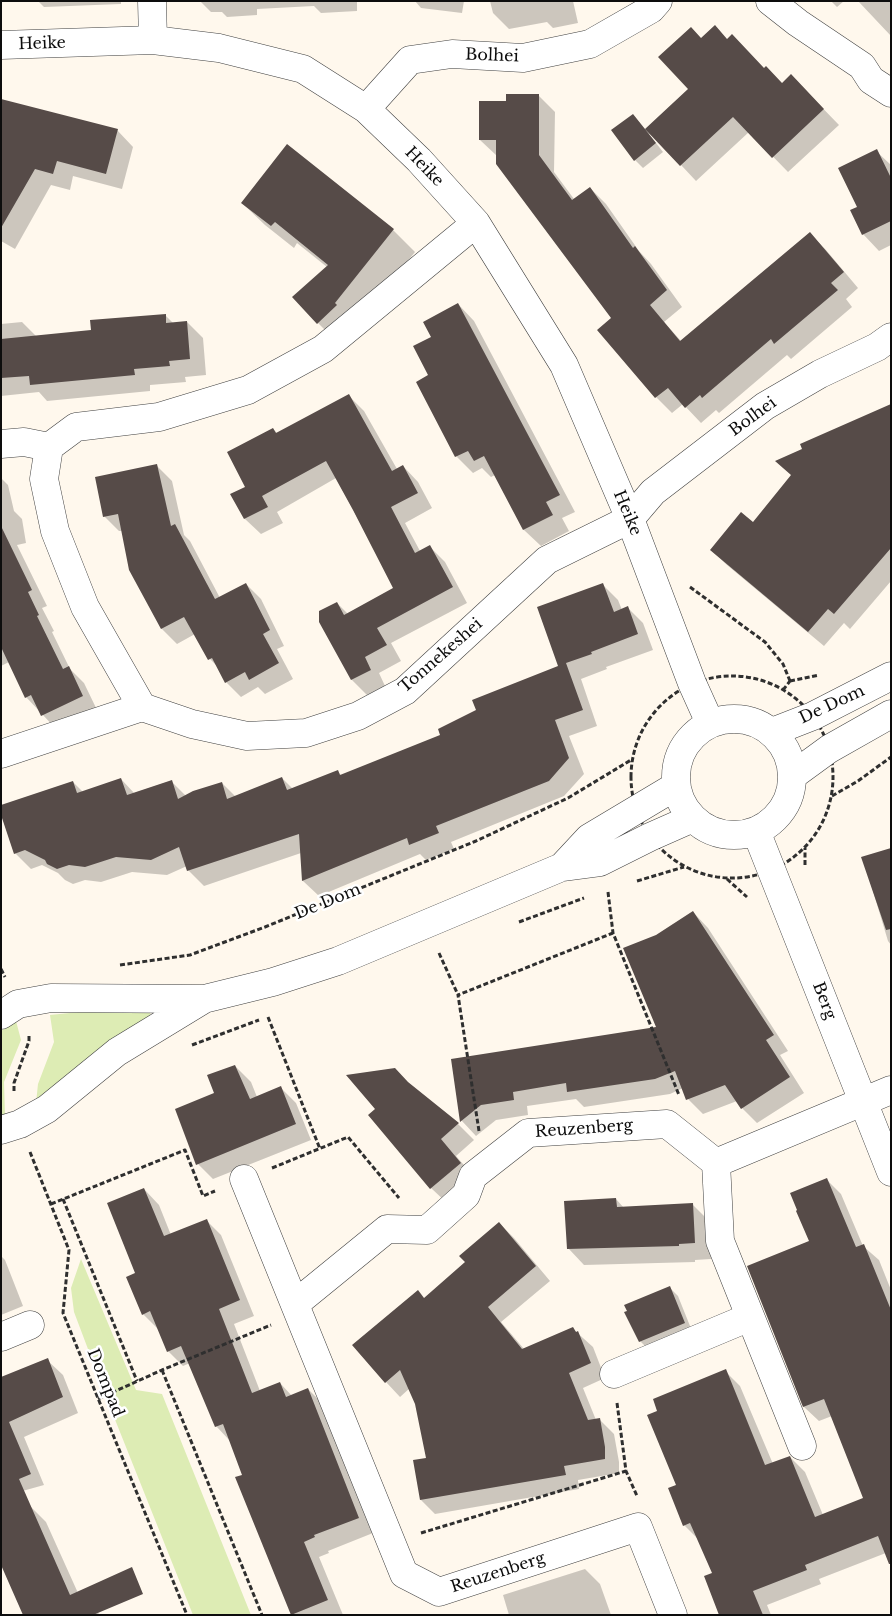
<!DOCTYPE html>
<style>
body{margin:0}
#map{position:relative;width:892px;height:1616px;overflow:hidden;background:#fff8ed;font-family:"Libre Baskerville",serif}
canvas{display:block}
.frame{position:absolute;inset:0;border:2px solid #0d0d0d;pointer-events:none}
</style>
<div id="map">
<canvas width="892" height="1616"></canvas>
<div class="frame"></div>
</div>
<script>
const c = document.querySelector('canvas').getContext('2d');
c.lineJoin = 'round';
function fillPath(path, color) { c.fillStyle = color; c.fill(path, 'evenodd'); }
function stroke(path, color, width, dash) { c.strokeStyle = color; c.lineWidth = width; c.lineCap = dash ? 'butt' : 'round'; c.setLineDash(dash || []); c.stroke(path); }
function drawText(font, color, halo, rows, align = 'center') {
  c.font = font + ' "Libre Baskerville",serif'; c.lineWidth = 5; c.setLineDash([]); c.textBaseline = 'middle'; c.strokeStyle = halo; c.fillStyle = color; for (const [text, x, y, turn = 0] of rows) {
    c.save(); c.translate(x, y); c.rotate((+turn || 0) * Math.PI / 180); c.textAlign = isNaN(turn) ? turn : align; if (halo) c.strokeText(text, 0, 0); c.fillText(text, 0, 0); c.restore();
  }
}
const green = new Path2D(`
 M151 1009 149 1021 36 1103 38 1084 54 1042 50 1015 89 1011Z
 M16 1021 21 1040 4 1082 5 1115 1 1116V1031Z
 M81 1259 136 1390 162 1394 251 1615H193L108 1402 74 1312 71 1288Z`);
const shadow = new Path2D(`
 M38 1H121V4L44 7Z
 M200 1H357V11L321 13 314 6 257 9V15L227 17 222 12H211Z
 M415 1H464L462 13 421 8Z
 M490 1H573L578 23 553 28 547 22 509 29 493 13Z
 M831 1H844L837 7Z
 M858 1H891V36Z
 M702 39 727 40 782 84 806 91 839 125 788 172 749 132 696 181 651 133 649 134 663 152 643 168 635 160 633 115 646 130 690 89Z
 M539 96 555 112 554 172 574 199 590 188 606 204 639 251 651 264 682 307 664 322 681 341 810 234 826 250 858 288 846 299 852 307 791 359 787 355 719 413 716 410 701 423 683 404 672 413 656 397 612 318 497 156 480 140 507 102Z
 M1 100 117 130 133 147 122 189 73 176 70 190 51 185 15 249 1 241Z
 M287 146 393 230 415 252 340 345 318 323 327 267 297 243 294 248 265 225 242 203Z
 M876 151 891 165V245L879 251 863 234 859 207Z
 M458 304 474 321 575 512 562 518 569 531 541 546 524 530 495 475 491 477 482 468 473 473 456 456 417 383 430 376 433 337Z
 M165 315 173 323 187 322 203 338 206 375 185 377 186 382 150 385V391L47 401 39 392 1 396V324L22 322 37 337 92 332Z
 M349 396 364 411 397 469 403 466 418 482 432 508 405 523 420 551 429 546 445 562 467 603 391 643 401 661 379 673 385 686 367 695 352 680 320 622 337 603 348 614 395 588 336 478 277 512 283 523 261 534 245 519 232 495 246 487 273 429 278 434Z
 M891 406V581L850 629 844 623 824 646 727 565 711 550 753 523Z
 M157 466 172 481 184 535 190 541 220 598 246 584 261 599 284 646 277 649 293 679 265 694 258 687 241 697 226 682 219 668 210 659 195 634 177 644 162 629 122 531H119L104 516Z
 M1 478 8 485 14 511 22 519 26 543 17 545 47 606 42 608 54 631 52 632 70 669 84 683 98 712 58 731 26 697 9 662 1 666Z
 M602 584 618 600 622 610 628 608 643 623 653 650 606 667 607 669 581 679 597 726 569 736 584 774 564 796 451 842 454 849 426 860 420 854 319 896 303 881 301 853 204 886 188 870 187 866 167 875 132 872 101 882 85 880 73 884 65 880 58 873 42 865 31 869 15 853 73 782 83 792 121 779 135 794 171 781 186 796 222 783 236 797 282 778 293 789 337 771 342 776 442 735 559 666Z
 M891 849V945L888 941 863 858Z
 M693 912 708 928 788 1051 780 1055 804 1093 757 1123 742 1108 737 1101 703 1114 688 1099 683 1088 670 1094 584 1107 576 1099 527 1106 528 1115 496 1120 476 1136 462 1121 452 1060 658 1028 656 936Z
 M235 1066 251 1082 257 1097 281 1088 296 1103 311 1140 213 1179 198 1164 215 1094Z
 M413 1088 458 1124 474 1140 456 1156 477 1180 448 1204 431 1188 370 1115Z
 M826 1179 841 1194 863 1246 879 1260 891 1290V1551L819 1579 821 1584 767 1605 771 1615H721L714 1574 699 1540 684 1525 677 1486 659 1411 725 1371 740 1386 773 1464 790 1457 805 1472 823 1515 865 1499 832 1416 819 1421 804 1407 749 1267 810 1242Z
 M144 1189 159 1205 171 1235 206 1220 221 1235 254 1316 234 1324 260 1391 280 1383 292 1396 308 1389 323 1404 373 1533 328 1551 329 1553 319 1557 343 1615H292L231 1442 216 1426 190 1363 183 1366 168 1351 158 1329 143 1314 136 1274Z
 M616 1199 624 1208 692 1204 708 1220 711 1259 695 1260V1262L584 1265 568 1248Z
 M499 1223 514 1238 550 1281 501 1322 524 1349 573 1329 593 1347 605 1378 583 1388 596 1420H600L614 1434 619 1462V1473L578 1480 579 1489 435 1514 421 1500 428 1459 416 1403 410 1388 400 1397 386 1382 424 1299 466 1262Z
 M1 1256 5 1260 23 1306 1 1315Z
 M670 1288 678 1296 692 1331 648 1349 640 1341Z
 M47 1360 63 1375 78 1413 24 1437 44 1485 1 1497V1379Z
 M30 1506 46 1522 78 1593 97 1608 99 1615H24Z
 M585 1569 600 1584 611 1615H509L503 1595Z`);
const building = new Path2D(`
 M715 25 727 39 732 34 764 68 766 66 782 83 791 74 824 109 772 158 733 117 680 166 645 129 688 89 658 57 691 27 701 38Z
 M506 94H539V155L572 200 590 187 633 248 635 246 667 290 650 305 680 341 810 232 844 272 831 283 838 290 774 344 771 339 702 398 700 395 685 408 668 388 655 398 597 330 611 318 496 164V140H479V101H506Z
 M1 99 118 129 106 174 57 161 53 174 35 169 1 228Z
 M633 114 656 143 634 161 611 130Z
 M287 144 394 229 335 303 337 305 317 324 292 297 328 265 275 222 271 226 241 203Z
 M877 149 891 178V221L862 235 850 210 857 207 838 168Z
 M458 303 560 495 546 502 553 515 523 530 484 456 474 461 468 451 455 457 416 382 428 375 413 346 431 337 423 322Z
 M166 314V323L187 321 190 359 169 361 170 366 134 369 135 375 30 385 29 376 1 378V339L91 330 90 320Z
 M349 394 392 471 403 465 418 493 391 507 415 553 430 545 453 587 377 628 387 645 365 657 371 670 351 680 319 622V611L337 602 344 615 393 588 353 510 326 461 262 496 268 507 244 519 230 494 245 487 227 452 273 428 276 433Z
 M891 404V548L834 614 828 609 808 632 710 550 741 512 753 522 791 475 775 461 802 449 800 444Z
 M157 464 171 526 175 524 215 599 246 583 270 630 263 634 279 663 249 680 245 672 225 683 212 658 208 660 184 617 161 629 129 570 118 514 103 517 95 477Z
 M1 526 32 590 28 592 39 615 37 616 63 669 69 666 83 696 41 716 31 695 25 698 1 647Z
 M603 583 614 612 628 606 638 634 591 652 592 654 566 663 583 710 555 720 569 758 549 781 436 826 439 833 409 845 407 838 302 881 299 834 187 871 179 847 151 860 116 857 85 867 69 865 57 869 47 864 45 860 25 850 14 854 1 815V805L73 781 77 793 121 778 127 795 172 780 178 799 193 791 222 782 227 799 282 777 287 790 338 770 340 775 440 735 438 729 476 710 472 700 558 666 537 607Z
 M891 848V929L886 930 861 857Z
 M693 911 774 1035 766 1040 790 1077 741 1109 725 1085 686 1100 675 1071 655 1079 567 1092 566 1083 513 1092 514 1100 481 1105 460 1122 451 1059 656 1027 623 948 656 935Z
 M235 1065 250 1099 281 1086 296 1124 196 1165 175 1109 214 1093 207 1075Z
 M395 1068 408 1082 459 1123 441 1139 461 1163 430 1189 368 1115 375 1109 346 1075Z
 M827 1178 856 1247 864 1244 891 1310V1564H889L878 1536 805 1565 807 1570 753 1591 763 1615H719L704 1576 712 1573 690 1523 683 1526 668 1488 676 1485 647 1415 657 1411 653 1399 726 1369 765 1465 790 1456 815 1517 863 1498 824 1399 803 1407 747 1266 809 1241 796 1211 797 1210 790 1193Z
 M144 1188 164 1236 207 1219 240 1300 219 1309 252 1393 280 1382 286 1397 308 1388 359 1518 314 1535 315 1537 304 1542 328 1600 291 1615 235 1477 242 1475 223 1424 215 1427 181 1346 167 1352 150 1311 142 1315 126 1277 135 1273 107 1203Z
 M616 1198 617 1207 693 1203 695 1243 679 1244V1246L567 1249 564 1201Z
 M499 1222 536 1266 488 1307 522 1349 573 1327 576 1332 578 1331 591 1363 569 1373 588 1420 600 1418 605 1447V1459L564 1466 566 1475 420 1500 413 1460 426 1458 415 1404 400 1370 385 1383 352 1345 418 1290 424 1298 465 1262 459 1256Z
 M670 1286 685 1323 639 1342 624 1312 627 1311 624 1305Z
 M48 1358 63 1397 9 1422 31 1474 19 1479 70 1595 132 1567 143 1594 93 1615H23L1 1565V1377Z`);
const path = new Path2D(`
 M690 587 765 642 783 664 790 681
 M631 777a101 101 0 1 1 202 0a101 101 0 1 1-202 0Z
 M790 681 819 675
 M783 690 790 681
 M832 796 858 781 891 757
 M805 865V848
 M727 879 747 897
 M637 881 684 867
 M608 892 613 933 679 1095
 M519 922 584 898
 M439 953 458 995
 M120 965 190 955 265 927 476 841 568 798 631 760
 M1 969 5 977
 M268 1017 320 1149
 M192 1045 259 1020
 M14 1091V1083L29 1041V1035
 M479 1131 458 995 613 933
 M30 1152 69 1250 63 1313 187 1615
 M272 1168 348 1137 399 1198
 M63 1199 137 1381
 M51 1204 185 1150 203 1196 215 1191
 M162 1370 262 1615
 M98 1399 162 1370 271 1325
 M617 1403 626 1471 637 1496
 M421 1533 626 1471`);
const minor = new Path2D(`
 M152 1 153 40
 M770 1 798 23 862 66 871 80 891 93
 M1 45 153 40 219 48 303 69 366 109 419 160 476 223 564 365 630 519 692 683 710 723
 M366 109 410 60 452 54 523 58 590 44 651 9 658 1
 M1 444 24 442 49 447
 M142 707 85 607 55 531 44 479 49 447 76 427 159 417 248 390 323 349 476 223
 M676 777a58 58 0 1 1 116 0a58 58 0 1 1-116 0Z
 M772 732 813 716 891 676
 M1 754 142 707 192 724 247 736 306 733 358 716 405 691 547 560 630 519 653 492 765 406 820 374 877 347 891 337
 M792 776 829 749 891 714
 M756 831 891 1172
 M562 867 589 838 676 786
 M1 1015 18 1004 51 998 204 999 273 982 338 961 562 867 600 862 650 837 693 818
 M1 1130 20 1124 47 1109 117 1052 204 999
 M716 1163 720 1241 802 1446
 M244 1179 404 1574 439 1592 638 1527 673 1615
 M295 1304 387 1229 427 1230 466 1195 473 1176 528 1133 667 1124 716 1163 891 1090
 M1 1337 30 1325
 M614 1374 750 1317`);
const streetNames = [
 ["Heike",42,44,-2],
 ["Bolhei",492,56,2],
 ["Heike",424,167,46],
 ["Bolhei",753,417,-36],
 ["Heike",627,513,67],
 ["Tonnekeshei",441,656,-41],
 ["De Dom",832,705,-25],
 ["De Dom",328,902,-22],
 ["Berg",824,1001,69],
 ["Reuzenberg",584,1129,-4],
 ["Dompad",105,1383,68],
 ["Reuzenberg",498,1573,-18]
];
fillPath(green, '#ddecb4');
fillPath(shadow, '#0003');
fillPath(building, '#564b48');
stroke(minor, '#404040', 29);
stroke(path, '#2f2f2f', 3, [5, 2.5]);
stroke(minor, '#fff', 28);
drawText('16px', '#0d0d0d', '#fff', streetNames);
</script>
